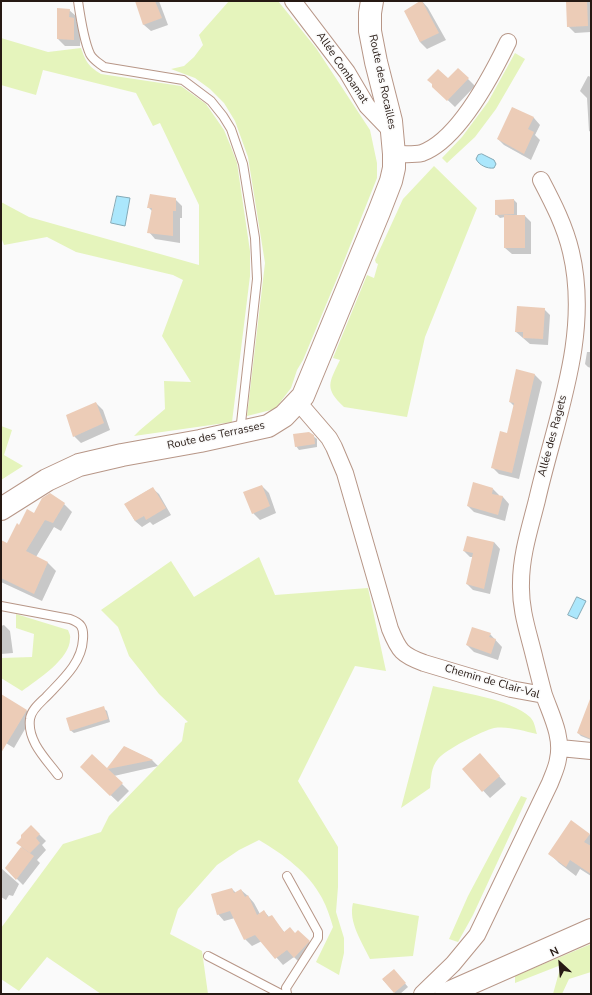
<!DOCTYPE html>
<meta charset="utf-8">
<style>
body{margin:0}
#map{position:relative;width:592px;height:995px;overflow:hidden;background:#fafafa;font-family:"Nunito Sans",sans-serif}
canvas{display:block}
.frame{position:absolute;inset:0;border:2px solid #261913;pointer-events:none}
.north{position:absolute;left:540px;top:943px;width:40px;height:40px;-webkit-text-stroke:3px #fafafa;paint-order:stroke;rotate:334deg;font-size:11px;font-weight:700;line-height:16px;text-align:center;color:#261913}
.north::after{content:'';display:block;margin:auto;width:14px;height:18px;background:#261913;clip-path:polygon(50% 0,100% 100%,50% 72%,0 100%)}
</style>
<div id="map">
<canvas width="592" height="995"></canvas>
<div class="frame"></div>
<div class="north">N</div>
</div>
<script>
const c = document.querySelector('canvas').getContext('2d');
c.lineJoin = 'round';
function fillPath(path, color) { c.fillStyle = color; c.fill(path, 'evenodd'); }
function stroke(path, color, width, dash) { c.strokeStyle = color; c.lineWidth = width; c.lineCap = dash ? 'butt' : 'round'; c.setLineDash(dash || []); c.stroke(path); }
function drawText(font, color, halo, rows, align = 'center') {
  c.font = font + ' "Nunito Sans",sans-serif'; c.lineWidth = 3; c.setLineDash([]); c.textBaseline = 'middle'; c.strokeStyle = halo; c.fillStyle = color; for (const [text, x, y, turn = 0] of rows) {
    c.save(); c.translate(x, y); c.rotate((+turn || 0) * Math.PI / 180); c.textAlign = isNaN(turn) ? turn : align; if (halo) c.strokeText(text, 0, 0); c.fillText(text, 0, 0); c.restore();
  }
}
const green = new Path2D(`
 M229 1H278L316 48 370 130 377 163V178L338 276 303 360 297 370 291 388 275 409 247 416 265 263 248 157 235 121 224 103 210 89 195 78 171 69 184 66 194 57 203 45 199 35Z
 M1 38 48 52 81 48C86 62 88 66 101 74L181 86 206 104 224 130 231 147 237 163 250 251V276L232 422 134 436 140 430 165 409 164 381 191 382 162 336 183 280 173 275 76 252 47 237 4 245 1 237V202L29 217 199 265V205L160 123 153 126 136 93 43 70 36 95 1 85Z
 M515 53 525 59 496 109 475 137 447 163 442 158 462 137 488 102Z
 M434 166 477 208 425 337 407 417 344 407C324 388 329 383 340 360L333 358 367 275 374 278 378 264 376 263 375 260 403 199Z
 M1 426 12 430 4 455 23 466 1 480Z
 M259 557 275 595 368 588 386 671 355 666 298 781 338 847V887L336 912 344 938V953L339 975 316 962 333 927C330 917 327 907 322 898 309 873 283 854 259 840L239 850 217 865 178 909 170 934 202 951 208 994H101L47 957 19 991 1 979V928L63 844 101 832 109 816 182 741 185 723 188 722 159 694 129 656 118 627 101 610 171 561 194 597Z
 M16 614 68 630C69 633 71 636 70 639 70 659 37 680 22 691L1 678V658L32 657 34 634 16 628Z
 M433 686C458 692 511 699 530 717 535 722 535 728 537 734 523 731 509 726 494 728 482 731 445 750 438 759 431 767 431 778 430 788L401 808Z
 M521 796 527 798 473 915 458 942 449 939 468 896Z
 M353 903 419 916 413 956 370 959C362 942 348 922 353 903Z
 M591 944V972L569 979 562 994H553L561 965 515 983V976Z`);
const water = new Path2D(`
 M482 154 494 160 496 164 494 168C487 169 479 165 476 159L478 155Z
 M117 196 130 198 125 226 111 223Z
 M577 597 586 601 577 619 568 615Z`);
const shadow = new Path2D(`
 M136 1H159L168 25 151 31 144 25Z
 M422 1 428 8 446 40 427 49 420 42 405 11Z
 M567 1H591V32L575 33 568 26Z
 M69 10 76 16V21L81 26 80 46H65L58 39Z
 M458 69 475 86 455 107 433 86 448 79Z
 M588 76 591 77V132L589 131 587 98 580 91Z
 M513 108 534 118 540 125 535 135 540 140 531 160 504 145 498 139Z
 M175 199 182 206V218H180V243L155 239 149 232 152 211 148 207Z
 M514 200 517 203V216H525L531 222V254H512L505 248V217L500 218 496 214Z
 M544 309 550 315 548 345 530 344 516 332Z
 M587 352H591V368L588 367 585 364Z
 M517 371 535 375 542 382 519 479 499 474 492 467 508 434 514 406 510 402Z
 M96 403 103 410 110 430 81 443 74 436Z
 M313 436 317 439V447L299 450 296 446Z
 M262 486 269 493 276 513 260 520 253 513Z
 M152 488 159 494 171 515 153 525 150 522 142 527 135 521 125 504Z
 M493 489 499 495V496L503 497 509 504 505 521 474 512 468 506Z
 M64 504 72 512 61 531 54 527 36 557 48 563 56 571 42 601 1 582V544H7L20 526 35 514Z
 M494 542 500 549 490 594 473 590 467 584 473 557H470L464 551Z
 M4 625 10 631 13 653 1 654V626Z
 M490 634 502 647 498 660 474 652 467 645Z
 M5 697 27 711 32 717 14 748 1 740V702Z
 M103 708 107 711 110 722 74 733 70 730Z
 M591 721V740L581 736 578 733Z
 M125 747 152 760 158 766 114 776 129 791 118 802 88 774 107 770Z
 M486 761 506 784 490 798 463 769Z
 M31 826 46 841 42 845 46 850 37 860 40 863 23 885 6 868 22 847 18 843Z
 M589 834 591 836V876L580 869 576 876 559 863 549 853Z
 M1 868 19 884 13 896 9 895 6 900 1 897Z
 M232 889 236 893 241 890 248 896 254 903 260 914 264 911 269 917 271 916 285 933 295 934 298 932 316 949 301 964 294 957 283 965 262 941 252 946 245 939 235 918 224 921 218 914Z
 M397 974 408 987 400 994H396L383 980Z`);
const building = new Path2D(`
 M135 1H155L162 18 143 25Z
 M420 1H422L439 33 420 42 404 11Z
 M566 1H587L588 26 567 27Z
 M57 8 70 9 69 17 74 18V40L57 39Z
 M458 68 469 78 447 101 432 87V84L427 80 438 69 448 78Z
 M512 107 534 117 528 129 534 132 524 154 497 139Z
 M150 194 176 198V211H173V236L147 233 152 208H147Z
 M514 199V214L495 215V200Z
 M504 215H525V248H504Z
 M517 306 545 308 543 339 523 338V332H515Z
 M516 369 535 374 512 473 491 468 500 431 507 433 514 403 509 402Z
 M96 402 104 423 73 437 66 415Z
 M309 432 314 435 315 444 295 447 293 434Z
 M473 482 493 488 492 494 503 496 498 515 467 506Z
 M262 485 270 506 252 514 243 492Z
 M153 487 166 508 146 520 144 516 135 521 124 504Z
 M50 493 65 503 53 523 45 520 26 551 48 562 34 594 1 578V540L7 543 17 523 19 525 27 509 34 513 42 498Z
 M467 536 494 542 484 589 466 584 473 553 463 551Z
 M472 627 491 633 489 637 496 639 491 654 466 645Z
 M1 694 27 710 1 753Z
 M590 699 591 700V739L577 733Z
 M104 706 108 719 70 731 66 718Z
 M124 746 153 760 108 769 123 783 110 796 80 767 92 754 107 768Z
 M480 753 500 776 482 792 462 769Z
 M571 820 590 834 584 842 591 846V874L570 860 566 867 548 854Z
 M31 825 40 834 36 838 40 843 30 853 16 843 21 838V835Z
 M21 847 34 856 16 880 5 868Z
 M232 888 234 893 241 889 245 897 248 895 257 915 264 910 268 917 272 915 284 932 290 927 295 933 298 930 310 941 308 943 294 958 287 950 275 959 255 935 244 940 230 911 217 915 211 894Z
 M394 969 406 983 394 993 382 979Z`);
const lane = new Path2D(`
 M78 1C80 15 84 41 90 54 93 60 99 63 104 67L183 80 211 101 223 116 231 129 243 164 255 238 257 279 240 432
 M1 606 70 619C81 623 84 627 83 639 82 663 62 680 46 697 40 703 31 710 30 719 27 741 46 759 58 775
 M208 956 281 994
 M287 994 286 988 318 938V932L287 876`);
const street = new Path2D(`
 M293 1 347 72 367 106 393 133
 M394 154C403 154 414 155 422 153 458 140 492 75 508 42
 M541 180C553 203 565 226 571 252 591 336 555 420 537 500 530 528 521 555 521 583 520 611 529 634 535 660 538 672 541 684 544 695
 M298 402 329 438 334 447 345 473 390 629C399 651 402 655 424 663L511 689 544 695C551 715 563 737 558 759 557 767 553 775 550 783L477 935 453 964 422 994
 M560 748 591 751`);
const secondary = new Path2D(`
 M1 509 47 480 79 465 122 455 200 441 268 426 284 416 303 396 379 212 391 181 394 168V154L391 121 376 62 370 31V13L372 1
 M446 994 591 930`);
const streetNames = [
 ["Allée Combamat",342,68,56],
 ["Route des Rocailles",382,82,78],
 ["Route des Terrasses",216,436,-12],
 ["Allée des Ragets",553,436,-75],
 ["Chemin de Clair-Val",492,682,16]
];
fillPath(green, '#e5f4bc');
fillPath(water, '#abe7fc');
stroke(water, '#83a9b6', 1);
fillPath(shadow, '#0003');
fillPath(building, '#ecccb7');
stroke(lane, '#b79687', 10);
stroke(street, '#b79687', 18);
stroke(secondary, '#b79687', 24);
stroke(lane, '#fff', 8);
stroke(street, '#fff', 16);
stroke(secondary, '#fff', 22);
drawText('11px', '#261913', '#fafafa', streetNames);
</script>
